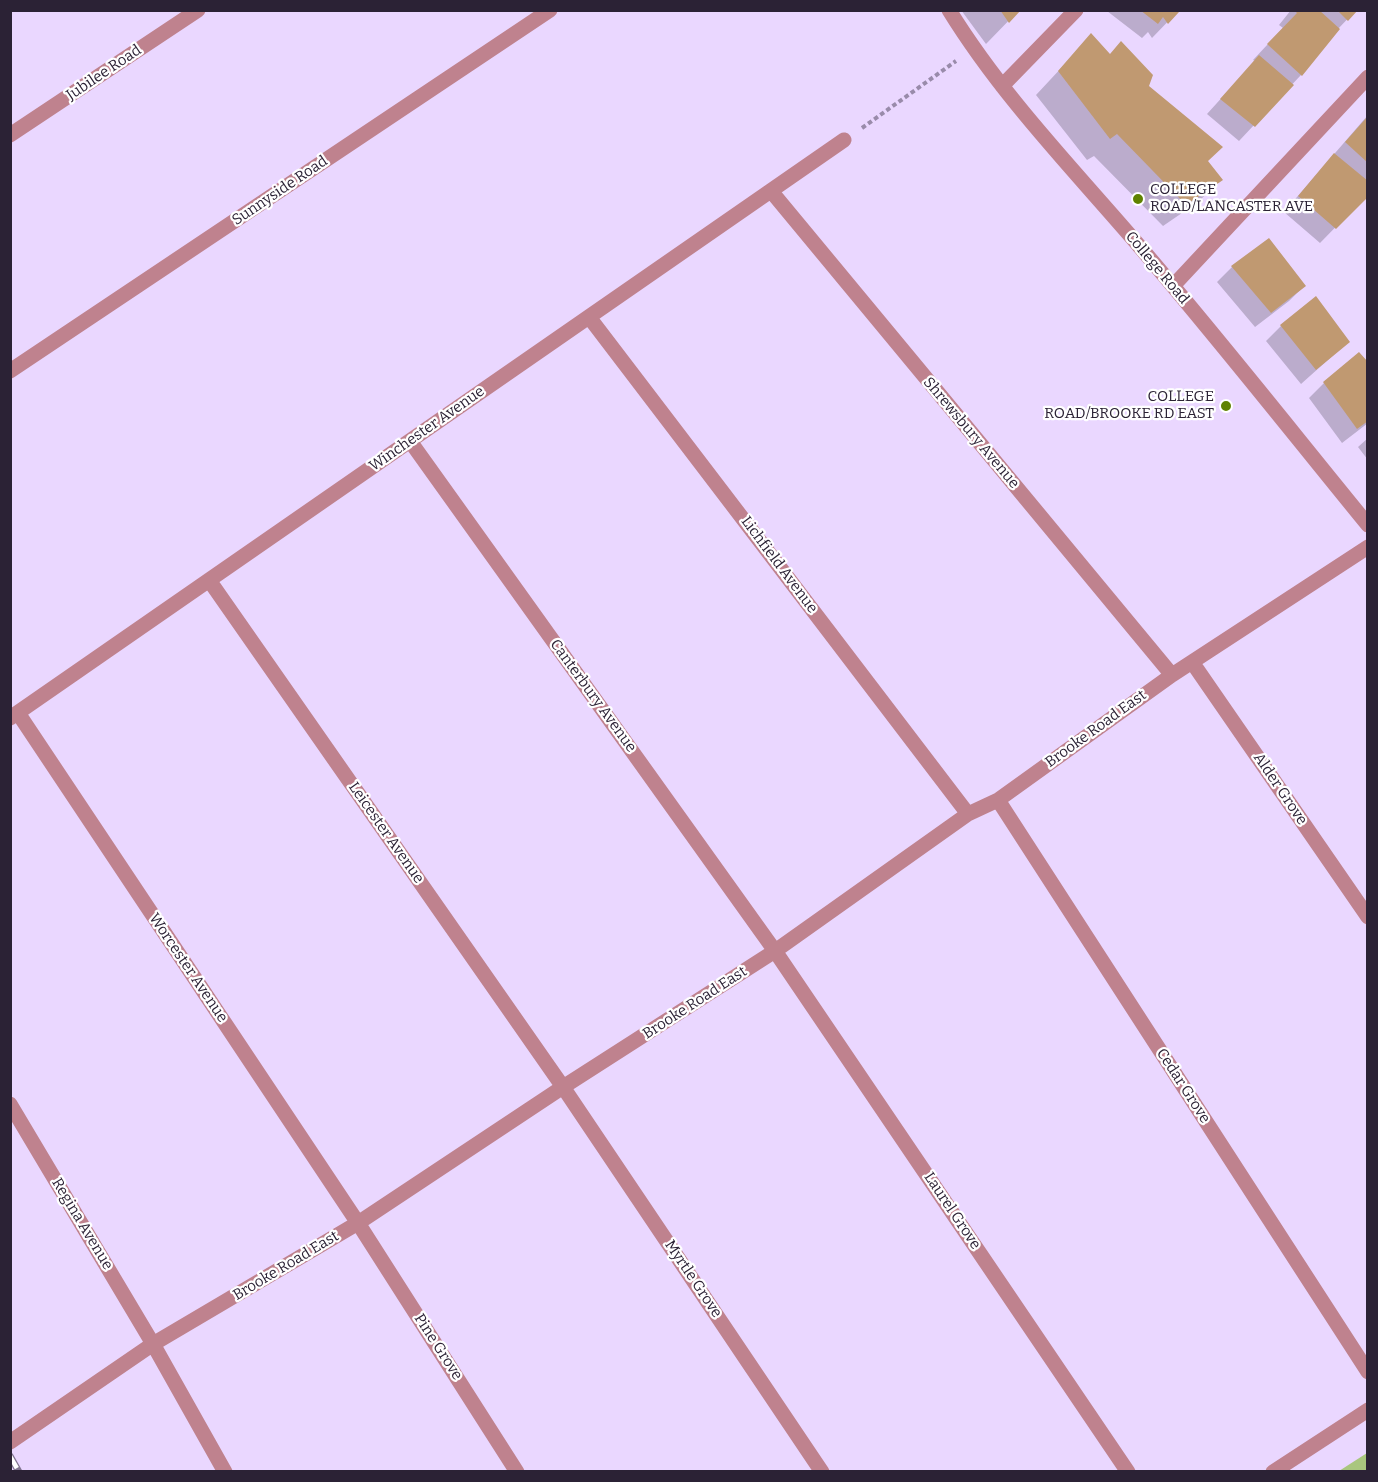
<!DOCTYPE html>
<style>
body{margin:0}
#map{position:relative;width:1378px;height:1482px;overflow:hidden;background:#ead7ff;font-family:Bitter,serif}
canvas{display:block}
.frame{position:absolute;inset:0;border:12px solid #2b2235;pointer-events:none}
</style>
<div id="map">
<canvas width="1378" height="1482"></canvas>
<div class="frame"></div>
</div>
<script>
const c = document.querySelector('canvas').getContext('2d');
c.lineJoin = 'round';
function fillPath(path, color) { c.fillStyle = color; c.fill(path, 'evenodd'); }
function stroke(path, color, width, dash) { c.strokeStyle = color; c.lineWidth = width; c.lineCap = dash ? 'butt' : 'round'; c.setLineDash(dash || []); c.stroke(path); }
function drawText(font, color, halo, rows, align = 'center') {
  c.font = font + ' Bitter,serif'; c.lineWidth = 4.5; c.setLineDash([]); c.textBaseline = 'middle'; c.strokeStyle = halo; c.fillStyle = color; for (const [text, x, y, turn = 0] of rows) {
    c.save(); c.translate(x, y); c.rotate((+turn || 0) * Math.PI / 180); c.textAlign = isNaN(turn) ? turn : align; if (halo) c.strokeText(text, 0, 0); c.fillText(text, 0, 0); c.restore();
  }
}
const green = new Path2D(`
 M1367 1453V1471H1339Z`);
const shadow = new Path2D(`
 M961 10H1019L986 44Z
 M1179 10 1152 38 1148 32 1142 38 1107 11Z
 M1291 10H1356L1338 29 1301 75 1239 141 1207 114 1255 61 1253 60 1283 28 1279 25Z
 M1091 36 1109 55 1147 87 1221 180 1198 202 1163 226 1094 156 1087 160 1036 95Z
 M1368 115V194L1320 243 1284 212Z
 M1232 267 1304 286 1289 301 1255 327 1217 282Z
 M1281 326 1348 342 1301 384 1266 341Z
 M1368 365V423L1342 443 1309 398 1324 383Z
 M1368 438V460L1358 447Z`);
const building = new Path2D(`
 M1000 10H1021L1009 23Z
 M1140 10H1176L1179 12 1168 24 1163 17 1158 24Z
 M1294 10H1319L1340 29 1302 76 1267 44 1297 13Z
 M1337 10H1358L1348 21Z
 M1091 33 1110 54 1121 41 1153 75 1149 86 1223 147 1208 161 1223 180 1186 205 1117 134 1110 139 1058 71Z
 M1259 55 1294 85 1255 127 1220 99Z
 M1368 116V163L1345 142Z
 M1334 153 1368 181V197L1336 229 1298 196Z
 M1269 238 1306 286 1271 313 1231 266Z
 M1316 296 1350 342 1316 370 1280 325Z
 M1359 352 1368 362V421L1357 429 1323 382Z`);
const path = new Path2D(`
 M862 128 956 61`);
const minor = new Path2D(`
 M949 10C1002 96 1074 170 1140 247 1218 338 1292 432 1368 525
 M1002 86 1076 10
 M10 135 198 10
 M771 191 1172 675
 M1173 286 1368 77
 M589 317 968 814
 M10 371 550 10
 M410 441 775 951 1128 1472
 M209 580 563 1087 822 1472
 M1192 662 1368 917
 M18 713 358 1223 517 1472
 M10 718 844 140
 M998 800 1368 1372
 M10 1104 153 1344 225 1472
 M10 1442 153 1344 358 1223 563 1087 775 951 968 814 998 800 1172 675 1368 547
 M1273 1472 1368 1410`);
const rail = new Path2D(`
 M10 1456 19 1472`);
const markers = [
 [1138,199,6,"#5f8200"],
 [1226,406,6,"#5f8200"]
];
const streetNames = [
 ["Jubilee Road",104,73,-34],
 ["Sunnyside Road",280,191,-34],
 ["College Road",1157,268,50],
 ["Winchester Avenue",427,429,-35],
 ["Shrewsbury Avenue",971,433,50],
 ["Lichfield Avenue",779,565,53],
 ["Canterbury Avenue",593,696,54],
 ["Brooke Road East",1096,729,-36],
 ["Alder Grove",1280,789,56],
 ["Leicester Avenue",386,833,55],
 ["Worcester Avenue",188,968,56],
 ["Brooke Road East",695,1003,-33],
 ["Cedar Grove",1183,1086,57],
 ["Laurel Grove",952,1211,56],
 ["Regina Avenue",82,1224,59],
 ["Brooke Road East",286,1266,-31],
 ["Myrtle Grove",693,1279,56],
 ["Pine Grove",438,1347,57]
];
const poiNames = [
 ["COLLEGE",1150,190],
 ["ROAD/LANCASTER AVE",1150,207],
 ["COLLEGE",1214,397,"right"],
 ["ROAD/BROOKE RD EAST",1214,414,"right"]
];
fillPath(green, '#a9c67e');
fillPath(shadow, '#0003');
fillPath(building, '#c09971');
stroke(path, '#998baa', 4, [4.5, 3]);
stroke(minor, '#bf828e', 15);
stroke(rail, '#817490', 7);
stroke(rail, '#fff', 4.5, [14]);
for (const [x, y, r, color] of markers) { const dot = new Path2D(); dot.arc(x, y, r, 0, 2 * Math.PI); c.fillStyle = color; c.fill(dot); stroke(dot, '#fff', 2); }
drawText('15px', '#2b2235', '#fff', streetNames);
drawText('15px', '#2b2235', '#fff', poiNames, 'left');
</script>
